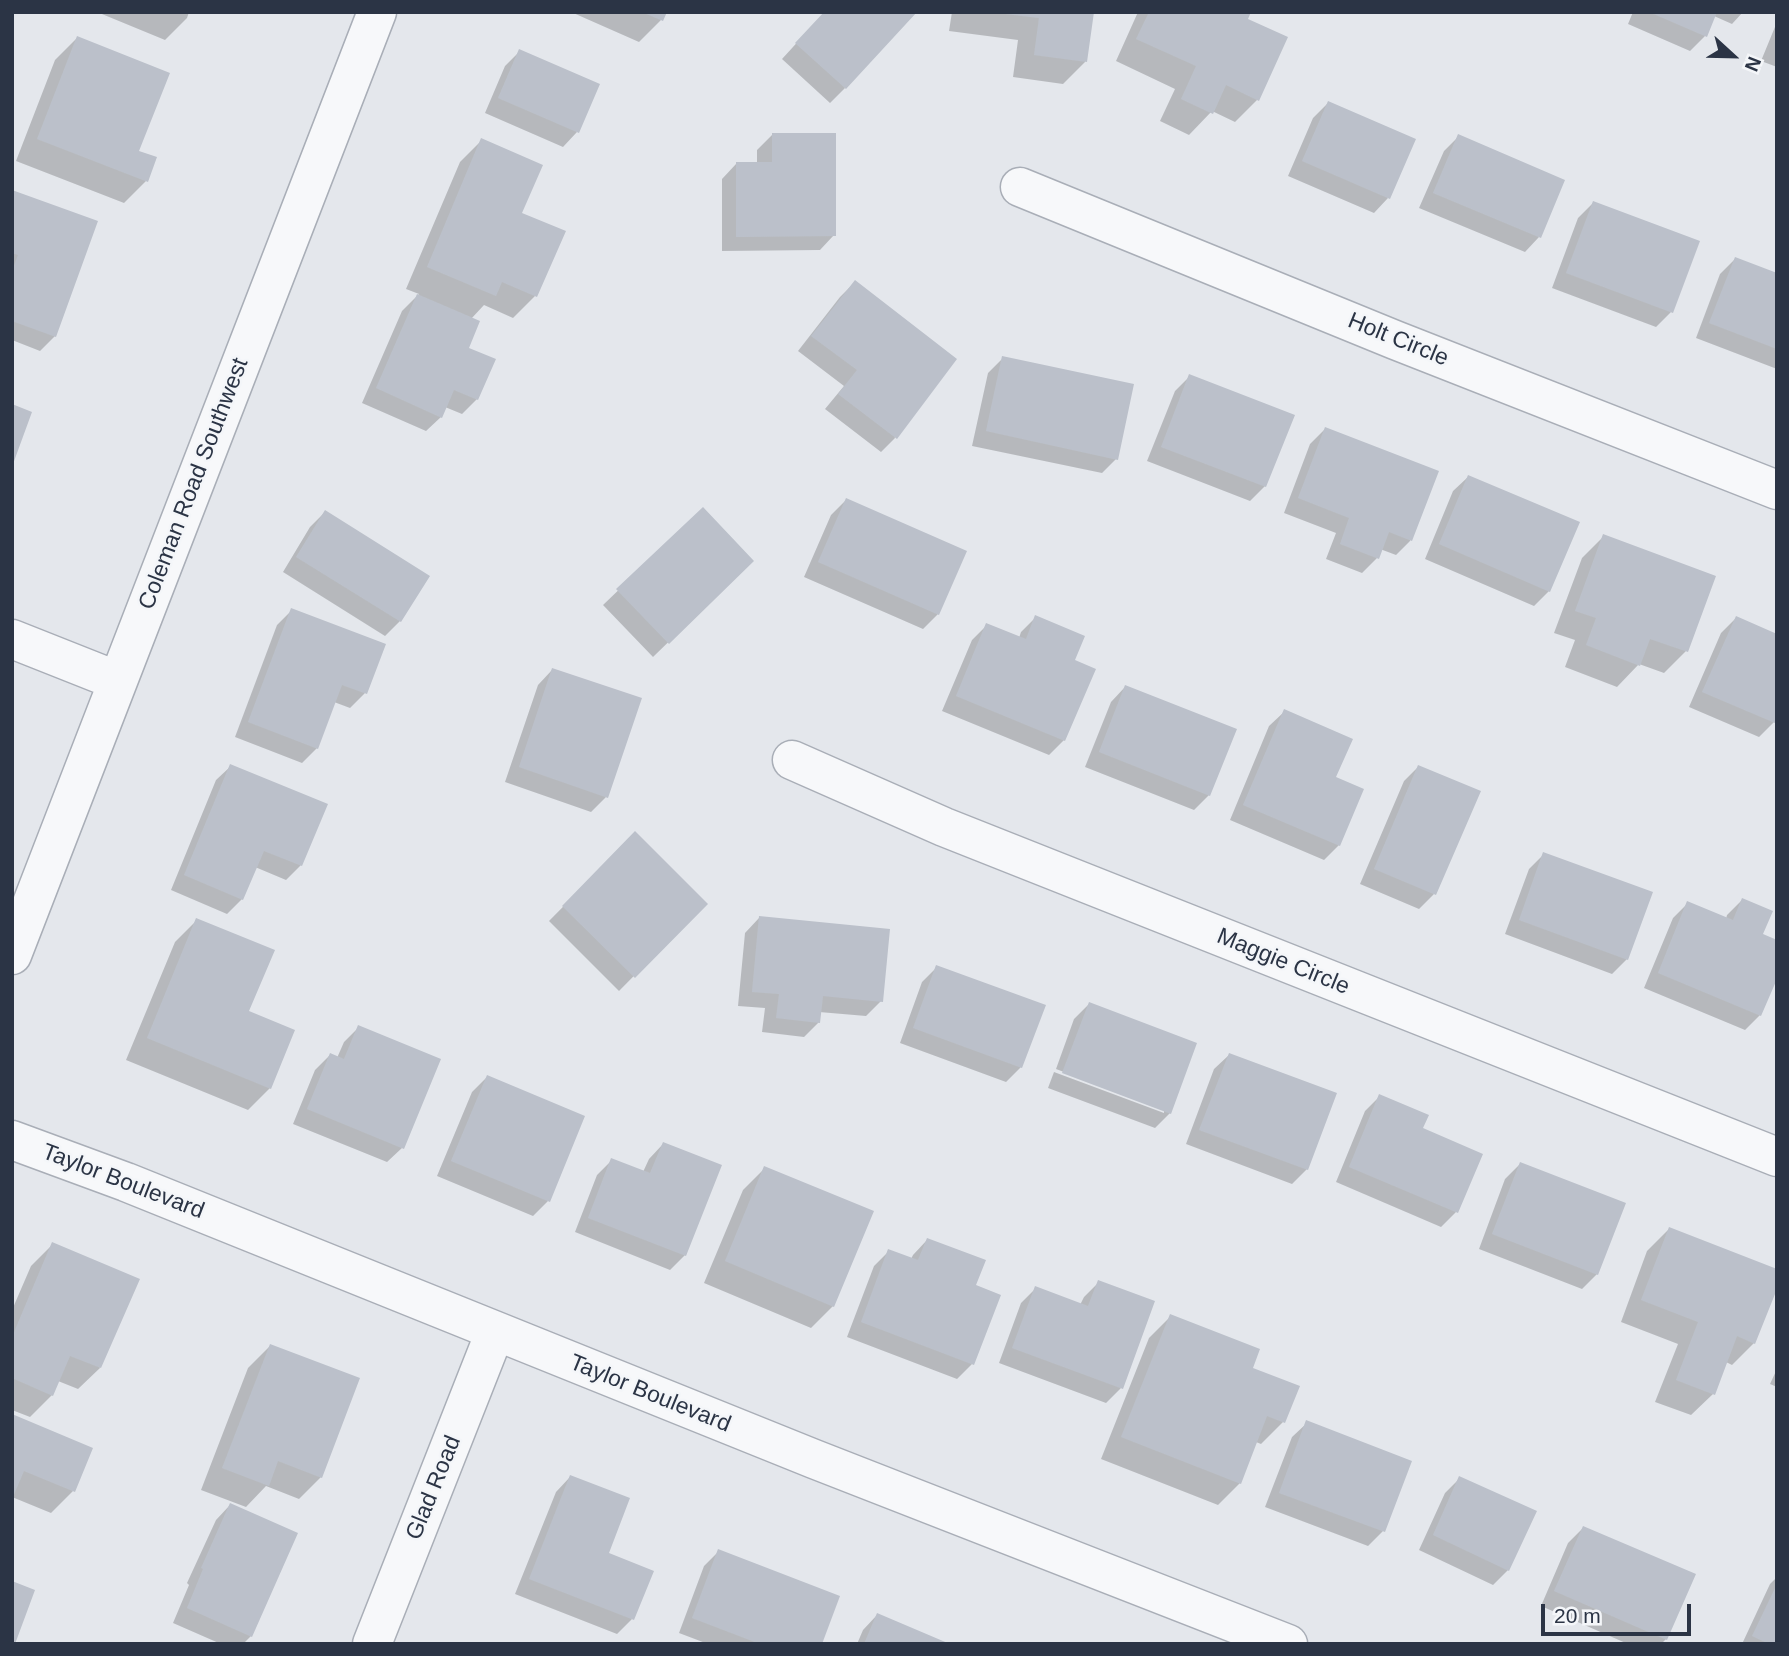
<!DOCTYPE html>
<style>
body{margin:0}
#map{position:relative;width:1789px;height:1656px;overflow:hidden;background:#e4e7ec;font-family:Arial,sans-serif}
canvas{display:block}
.frame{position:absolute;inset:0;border:14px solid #2b3445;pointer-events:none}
.north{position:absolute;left:1698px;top:21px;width:70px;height:70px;-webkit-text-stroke:5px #f4f6f9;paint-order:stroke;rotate:112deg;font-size:19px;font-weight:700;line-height:28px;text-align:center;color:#2b3445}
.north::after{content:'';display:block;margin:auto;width:24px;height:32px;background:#2b3445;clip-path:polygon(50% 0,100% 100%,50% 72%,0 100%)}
.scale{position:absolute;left:1541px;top:1604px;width:150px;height:32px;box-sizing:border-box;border:4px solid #2b3445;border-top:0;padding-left:9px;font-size:21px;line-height:24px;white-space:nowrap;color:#2b3445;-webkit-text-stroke:5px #f4f6f9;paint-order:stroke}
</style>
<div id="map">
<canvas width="1789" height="1656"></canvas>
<div class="frame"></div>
<div class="north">N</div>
<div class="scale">20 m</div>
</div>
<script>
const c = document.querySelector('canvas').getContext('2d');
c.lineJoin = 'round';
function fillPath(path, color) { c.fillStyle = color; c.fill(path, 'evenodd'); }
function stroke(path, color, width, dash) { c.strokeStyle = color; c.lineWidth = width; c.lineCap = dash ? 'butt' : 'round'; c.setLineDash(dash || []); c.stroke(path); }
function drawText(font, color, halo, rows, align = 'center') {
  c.font = font + ' Arial,sans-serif'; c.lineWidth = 5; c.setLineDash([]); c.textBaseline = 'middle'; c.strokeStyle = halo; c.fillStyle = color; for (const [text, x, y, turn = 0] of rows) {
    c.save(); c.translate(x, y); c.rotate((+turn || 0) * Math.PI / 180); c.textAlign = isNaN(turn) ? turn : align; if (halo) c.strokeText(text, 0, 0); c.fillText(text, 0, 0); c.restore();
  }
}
const shadow = new Path2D(`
 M97 12H189L187 18 165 40Z
 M571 12H665L661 20 639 42Z
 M825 12 845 88 830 103 782 59Z
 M952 12H1092L1085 62 1063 84 1013 77 1018 40 949 31Z
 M1138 12H1250L1246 20 1257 100 1235 122 1212 111 1189 135 1160 121 1175 89 1116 61Z
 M1633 12H1743L1732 24 1714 16 1705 36 1690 51 1628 24Z
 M1777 22V67L1761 61Z
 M77 38 137 151 146 181 124 203 16 161 55 60Z
 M520 51 577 132 563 147 485 113 505 66Z
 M1328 103 1388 198 1374 213 1288 176 1313 118Z
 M772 135 834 235 820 250 722 251V179L736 164H757V150Z
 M1459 136 1539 237 1525 252 1419 208 1444 151Z
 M482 140 520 213 563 232 535 296 513 318 484 305 471 319 466 348 477 399 462 414 445 407 441 417 426 431 362 403 402 311 419 294 406 289 460 162Z
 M12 192 55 336 40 351 12 340Z
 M1593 203 1671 312 1656 327 1552 288 1578 218Z
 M1735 259 1777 275V369L1696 338 1720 274Z
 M855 282 895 438 881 452 825 409 844 386 798 351 840 297Z
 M1003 358 1116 459 1102 473 972 446 988 373Z
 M1190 376 1265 486 1250 501 1147 461 1175 391Z
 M1325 429 1436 472 1410 541 1396 555 1380 549 1377 558 1362 573 1326 559 1336 533 1284 513 1310 444Z
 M1468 477 1549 591 1534 606 1425 559 1453 491Z
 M846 500 938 614 923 629 804 577 831 515Z
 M703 509 752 561 653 657 603 605Z
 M325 512 427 576 400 621 385 636 283 572 310 527Z
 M1604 536 1686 651 1664 673 1639 664 1617 687 1565 667 1575 640 1554 633 1582 558Z
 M292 610 365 693 350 708 334 702 317 748 302 763 235 737 277 625Z
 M1036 617 1072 661 1064 740 1049 755 942 711 972 640 987 625 1019 638 1021 632Z
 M1736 618 1774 722 1759 737 1689 707 1721 633Z
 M552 670 606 797 591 812 505 782 538 685Z
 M1125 687 1209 795 1194 810 1085 767 1111 702Z
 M1284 712 1334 778 1339 845 1324 860 1230 820 1269 726Z
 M231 766 301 865 286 880 255 867 242 899 227 914 171 890 216 780Z
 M1418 767 1434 894 1419 909 1360 884 1404 781Z
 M635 834 705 904 619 991 549 921Z
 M1544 854 1627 959 1612 974 1505 934 1529 869Z
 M1742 900 1761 935 1760 1015 1745 1030 1644 988 1673 918 1688 903 1726 919 1727 915Z
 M759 918 881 1001 866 1016 819 1012V1022L804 1037 762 1032 765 1008 738 1006 745 933Z
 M197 920 247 1012 270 1088 248 1110 126 1060 175 942Z
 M937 967 1021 1067 1006 1082 900 1043 922 982Z
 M1089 1004 1170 1113 1155 1128 1048 1088 1054 1072 1164 1113V1110L1056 1069 1074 1019Z
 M359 1027 402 1148 387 1162 293 1124 315 1070 330 1055 337 1058 344 1042Z
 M1229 1055 1307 1169 1292 1184 1186 1144 1214 1069Z
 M487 1077 548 1201 533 1216 437 1176 472 1092Z
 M1380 1096 1421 1129 1456 1212 1441 1227 1336 1182 1365 1111Z
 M663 1144 685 1255 670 1270 575 1232 597 1175 612 1160 643 1172 649 1159Z
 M1520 1164 1597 1274 1582 1289 1479 1249 1505 1179Z
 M765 1168 833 1306 811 1328 704 1283 743 1190Z
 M1669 1229 1754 1343 1732 1365 1726 1362 1713 1394 1691 1415 1655 1402 1678 1344 1621 1322 1647 1251Z
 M927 1240 974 1287 972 1364 957 1379 847 1337 874 1266 889 1251 911 1259 913 1255Z
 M53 1244 100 1368 78 1389 58 1381 52 1395 30 1417 12 1410V1310L31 1266Z
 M1099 1282 1121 1388 1106 1403 999 1363 1021 1303 1036 1288 1080 1305 1084 1297Z
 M1171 1316 1250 1369 1283 1422 1261 1444 1256 1442 1240 1483 1218 1505 1101 1459 1149 1338Z
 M270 1346 321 1477 299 1499 266 1486 246 1507 201 1490 248 1368Z
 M1777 1369V1387L1770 1384Z
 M12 1416 73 1491 51 1513 12 1497Z
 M1307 1423 1383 1531 1368 1546 1265 1507 1292 1437Z
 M570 1477 606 1554 651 1572 632 1619 617 1634 515 1594 556 1492Z
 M1460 1478 1508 1570 1493 1585 1419 1550 1445 1493Z
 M230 1505 251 1636 243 1644H221L173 1623 189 1585 187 1583 216 1520Z
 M1583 1528 1666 1639 1661 1644H1628L1541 1606 1568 1543Z
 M719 1551 820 1644H708L679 1633 704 1566Z
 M1777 1577V1644H1742L1770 1584Z
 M877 1615 946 1644H857L863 1630Z`);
const building = new Path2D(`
 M642 12H667L663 21Z
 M824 12H917L846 89 795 43Z
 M1007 12H1094L1087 62 1034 55 1039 18 1006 14Z
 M1149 12H1251L1248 19 1288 37 1259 101 1226 85 1213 114 1181 99 1196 66 1136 39Z
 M1649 12H1717L1707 37Z
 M77 36 170 73 139 151 157 157 148 182 37 139Z
 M519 49 600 84 579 133 498 98Z
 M1328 101 1416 139 1390 199 1302 161Z
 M772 133H836V236L736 237V162H772Z
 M1458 134 1565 180 1541 238 1433 193Z
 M481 138 543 165 522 213 566 231 537 297 502 282 496 296 427 267Z
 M12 190 98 221 56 337 12 321V271L18 255 12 253Z
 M1593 201 1700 241 1673 313 1566 273Z
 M1735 257 1777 273V349L1709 323Z
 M855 280 957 359 897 439 838 394 857 370 811 336Z
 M417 294 480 321 469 348 496 359 478 400 454 390 442 418 376 388Z
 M1002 356 1134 384 1118 460 986 431Z
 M1189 374 1295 415 1266 487 1161 447Z
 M12 404 32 412 13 464H12Z
 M1325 427 1439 471 1412 541 1389 532 1379 559 1340 544 1349 518 1298 498Z
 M1468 475 1580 522 1550 592 1439 544Z
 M846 498 967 551 939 615 818 562Z
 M703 507 754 561 669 644 616 589Z
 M325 510 430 576 401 622 296 557Z
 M1603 534 1716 576 1688 652 1650 639 1640 666 1586 645 1596 618 1575 611Z
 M291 608 386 644 367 694 342 685 318 749 248 722Z
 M1035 615 1085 636 1075 660 1096 669 1065 741 956 696 986 623 1026 639Z
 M1736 616 1777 634V720L1775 723 1702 692Z
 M552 668 642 698 608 798 519 767Z
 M1125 685 1237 729 1210 796 1099 752Z
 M1284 709 1353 739 1336 777 1364 789 1340 846 1243 805Z
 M230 764 328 804 302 866 264 851 243 900 184 875Z
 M1418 765 1481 791 1436 895 1374 869Z
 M635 831 708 904 635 978 562 906Z
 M1543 852 1653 892 1628 960 1519 920Z
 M1742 898 1773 911 1763 934 1777 940V979L1761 1016 1658 973 1687 901 1733 920Z
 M759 916 890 929 883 1002 823 996 820 1023 776 1018 779 994 752 992Z
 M196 918 275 950 249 1011 295 1030 271 1089 147 1038Z
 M936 965 1046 1005 1022 1068 913 1028Z
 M1089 1002 1197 1043 1171 1114 1062 1073Z
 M358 1025 441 1059 404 1149 307 1109 330 1053 344 1059Z
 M1229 1053 1337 1093 1308 1170 1199 1130Z
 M487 1075 585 1116 550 1202 451 1161Z
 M1379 1094 1429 1115 1423 1128 1483 1154 1458 1213 1349 1167Z
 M663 1142 722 1165 686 1256 588 1218 611 1158 650 1173Z
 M1520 1162 1626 1203 1598 1275 1492 1234Z
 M764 1166 874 1211 834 1307 725 1261Z
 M1669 1227 1777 1269V1289L1755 1344 1737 1336 1715 1395 1676 1380 1698 1322 1641 1300Z
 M927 1238 986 1260 976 1285 1001 1295 974 1365 861 1322 888 1249 918 1260Z
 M52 1242 140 1279 101 1368 70 1356 53 1396 12 1378V1337Z
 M1098 1280 1155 1301 1123 1389 1012 1348 1035 1286 1088 1306Z
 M1170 1314 1260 1349 1253 1368 1300 1386 1285 1423 1267 1416 1241 1484 1121 1437Z
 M270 1344 360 1378 322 1478 278 1461 269 1486 222 1468Z
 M12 1414 93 1448 75 1492 24 1471 12 1499Z
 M1306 1420 1412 1461 1385 1532 1279 1493Z
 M570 1475 630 1498 609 1553 654 1571 634 1620 529 1579Z
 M1459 1476 1537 1511 1509 1571 1433 1535Z
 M230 1503 298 1533 252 1637 187 1608 203 1569 201 1568Z
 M1583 1526 1696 1574 1667 1640 1554 1591Z
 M718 1549 840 1596 822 1644H760L692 1618Z
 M12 1581 35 1590 15 1644H12Z
 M1777 1584V1644H1769L1752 1636Z
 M877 1613 950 1644H864Z`);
const minor = new Path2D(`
 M1020 187 1395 340 1777 490
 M12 639 118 681
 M792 760 944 827 1777 1157
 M12 955 377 12
 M12 1140 126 1182 814 1459 1288 1644
 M372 1644 495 1332`);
const streetNames = [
 ["Holt Circle",1398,340,22],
 ["Coleman Road Southwest",194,484,-69],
 ["Maggie Circle",1283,962,22],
 ["Taylor Boulevard",123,1182,21],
 ["Taylor Boulevard",650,1394,22],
 ["Glad Road",434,1488,-68]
];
fillPath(shadow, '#0003');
fillPath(building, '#bbc0ca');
stroke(minor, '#a9aeb7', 41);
stroke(minor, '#f7f8fa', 38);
drawText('23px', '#2b3445', '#f4f6f9', streetNames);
</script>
